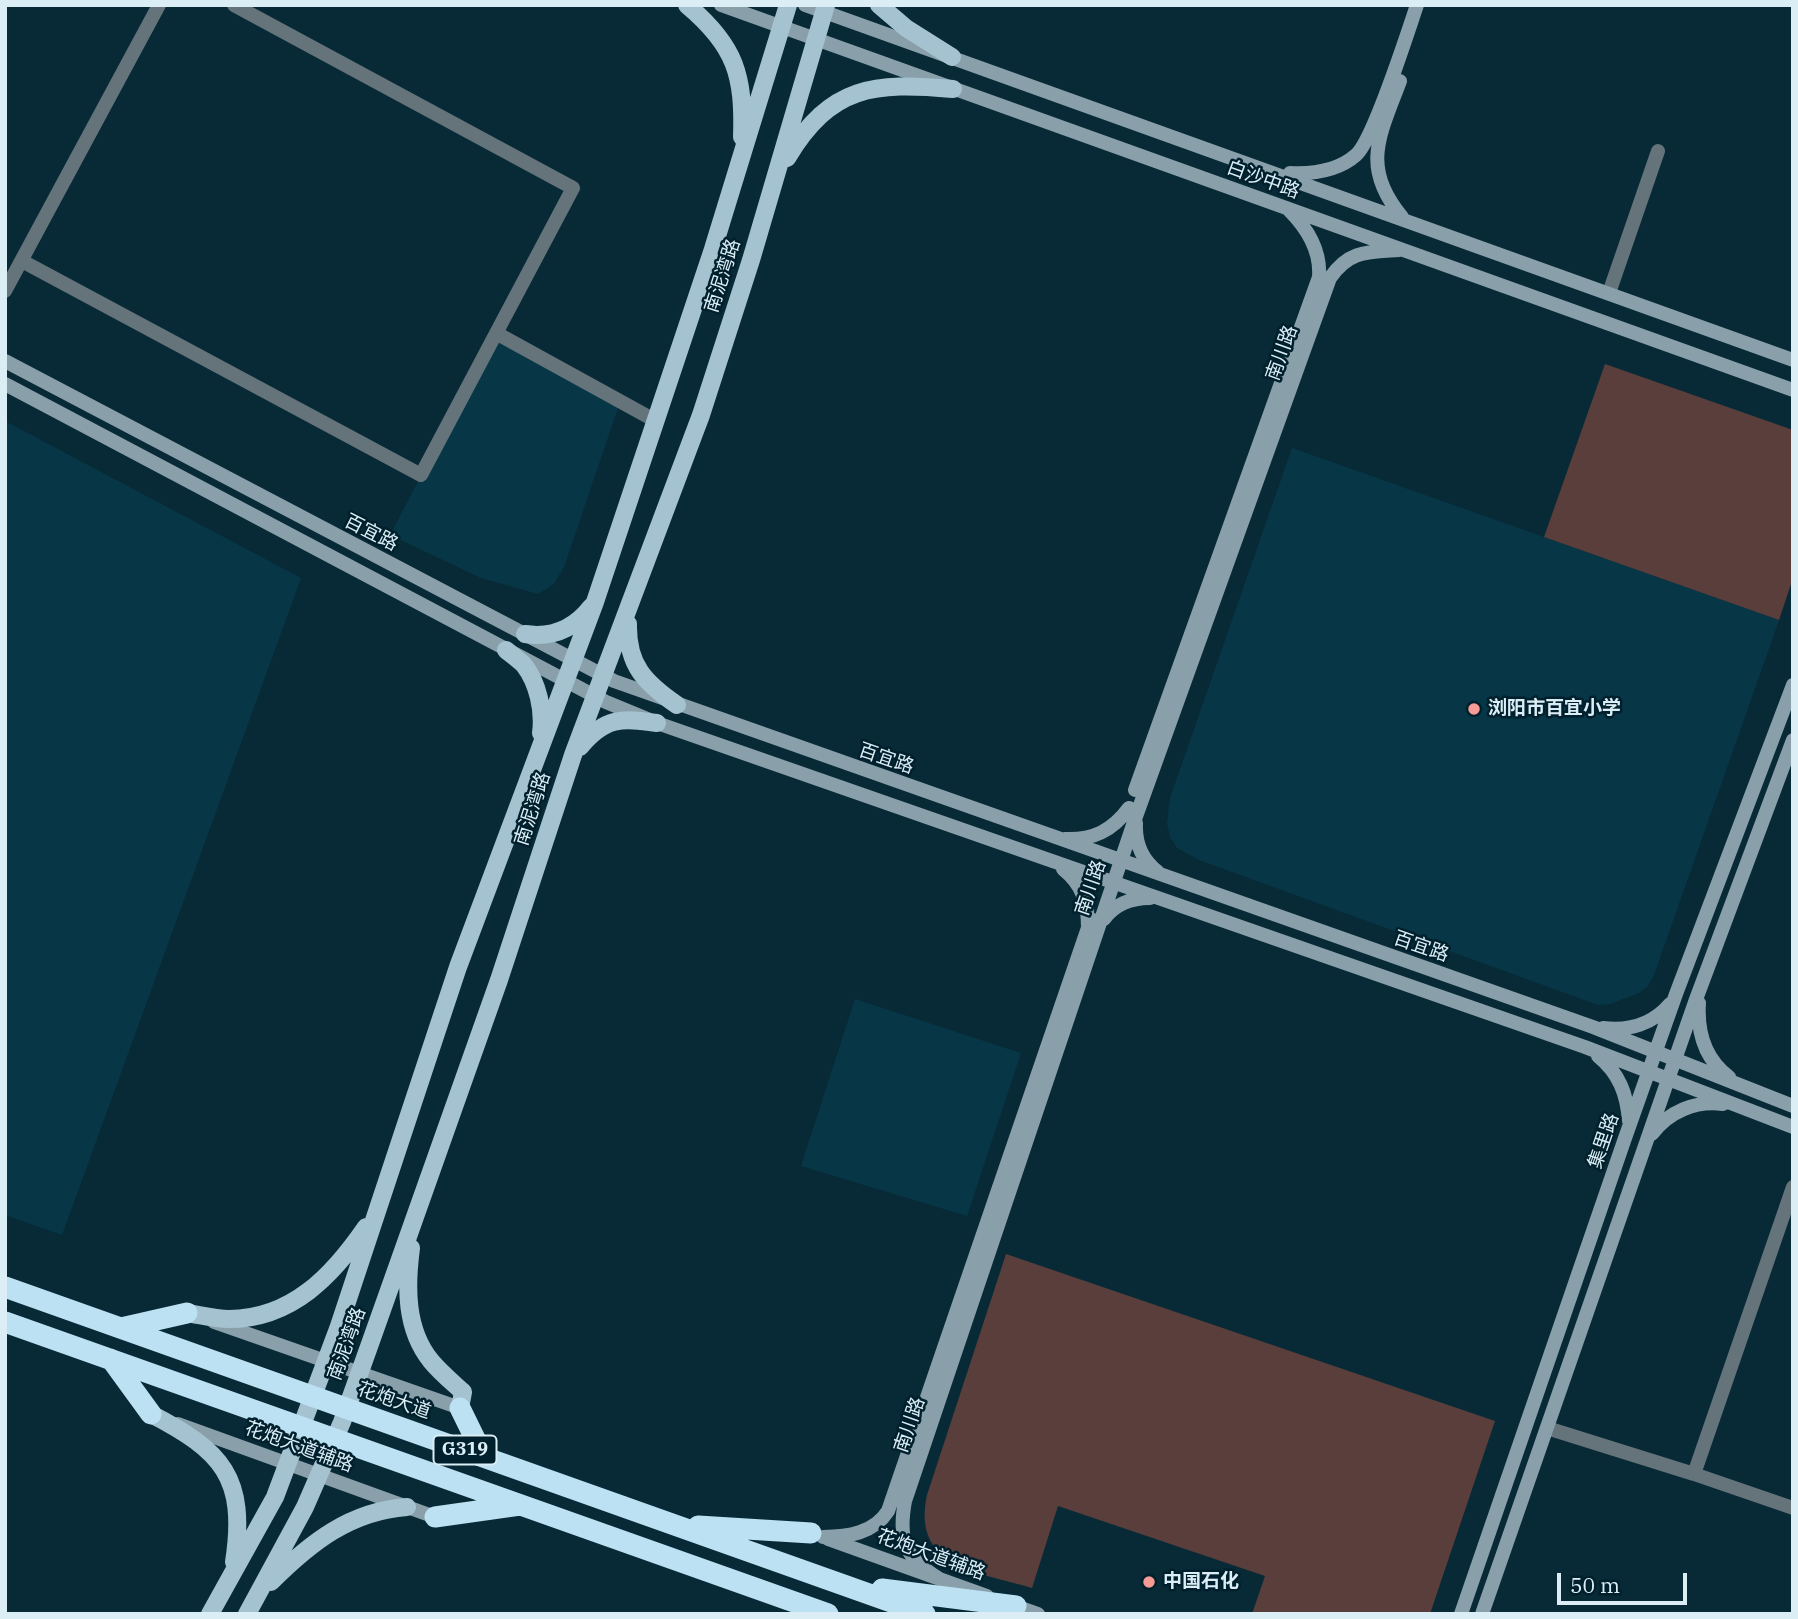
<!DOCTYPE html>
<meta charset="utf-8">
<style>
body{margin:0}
#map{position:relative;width:1798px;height:1619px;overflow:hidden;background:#082a37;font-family:"IBM Plex Serif",serif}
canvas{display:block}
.frame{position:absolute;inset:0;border:7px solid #dbeef6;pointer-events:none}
.scale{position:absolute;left:1557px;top:1573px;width:130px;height:32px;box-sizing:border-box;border:4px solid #dbeef6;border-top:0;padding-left:9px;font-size:21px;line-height:24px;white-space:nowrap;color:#dbeef6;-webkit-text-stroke:5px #00202d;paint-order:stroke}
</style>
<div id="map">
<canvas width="1798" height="1619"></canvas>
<div class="frame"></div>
<div class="scale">50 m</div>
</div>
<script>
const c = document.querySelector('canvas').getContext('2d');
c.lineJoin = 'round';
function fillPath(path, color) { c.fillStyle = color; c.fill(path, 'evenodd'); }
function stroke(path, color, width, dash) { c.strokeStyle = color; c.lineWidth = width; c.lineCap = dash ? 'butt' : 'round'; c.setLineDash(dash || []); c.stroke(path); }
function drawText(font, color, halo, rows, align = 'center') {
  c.font = font + ' "IBM Plex Serif","Noto Sans SC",serif'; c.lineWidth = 5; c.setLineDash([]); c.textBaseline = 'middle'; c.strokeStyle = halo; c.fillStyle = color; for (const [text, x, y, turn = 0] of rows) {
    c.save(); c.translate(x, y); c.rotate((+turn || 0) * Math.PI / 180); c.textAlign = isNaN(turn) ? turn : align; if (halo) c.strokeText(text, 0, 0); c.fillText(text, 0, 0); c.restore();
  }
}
const built = new Path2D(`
 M496 333 620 402 564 567 554 584 538 594 481 578 390 535Z
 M5 421 301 578 62 1235 5 1215Z
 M1292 448 1779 620 1654 975 1648 986 1639 993 1610 1004 1598 1005 1199 860 1177 848 1170 837 1167 824 1170 798Z
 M855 999 1021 1053 967 1216 801 1166Z`);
const green = new Path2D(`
 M1605 364 1793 430V578L1779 620 1544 537Z
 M1006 1254 1495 1421 1430 1614H1252L1265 1576 1058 1506 1032 1588C979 1572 911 1568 927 1495Z`);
const street = new Path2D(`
 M22 261 421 475 573 188 234 5
 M5 291 159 5
 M1609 293 1658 151
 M496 333 656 421
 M1547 1428 1694 1474 1793 1508
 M1694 1474 1793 1187`);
const secondary = new Path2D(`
 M721 5 1793 390
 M805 5 1793 360
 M1400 81C1380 135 1360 167 1402 217
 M1290 173C1312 174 1338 171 1356 155 1374 139 1407 34 1417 5
 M5 361 614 681 1593 1027 1793 1106
 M5 384 606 702 657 723 1585 1047 1793 1127
 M1135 790 1319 277C1321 250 1307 228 1289 210
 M1136 823C1135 843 1142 860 1158 872
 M1065 839C1093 840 1112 831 1129 808
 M1063 869C1083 885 1088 903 1088 928
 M1104 919C1115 904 1131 898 1150 898
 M1699 1003C1697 1033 1705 1059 1729 1077
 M1603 1028C1629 1031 1653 1024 1670 1004
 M1598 1056C1619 1073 1627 1094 1629 1121
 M1652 1134C1668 1112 1696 1100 1723 1104
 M214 1322 460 1408
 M178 1424 435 1517
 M823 1537C848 1537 874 1533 888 1511L1091 919
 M828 1539 987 1596
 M938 1578C904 1557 898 1539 905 1501L1134 822 1330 278C1349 250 1368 252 1399 250
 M1010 1604 1038 1614
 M1461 1614 1624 1141 1676 994 1793 685
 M1482 1614 1695 1002 1793 740`);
const primary = new Path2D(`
 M687 5C736 46 744 76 742 137
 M879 5 906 28 952 57
 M787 158C831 85 874 82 953 89
 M628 624C627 665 645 683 677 705
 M525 634C552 638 574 629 591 607
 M506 650C512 655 519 660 524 665 538 683 544 711 541 733
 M580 747C605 717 621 718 657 723
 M411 1248C406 1286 405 1329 431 1361 440 1372 452 1382 463 1392L460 1408
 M187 1313C200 1315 215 1319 229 1319 292 1319 333 1275 366 1227
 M151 1414C222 1451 247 1477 234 1562
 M271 1582C310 1543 350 1511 407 1507
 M210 1614 275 1497 338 1329 458 967 595 602 713 249 788 5
 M247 1614 305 1507 342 1422 371 1341 499 980 573 755 701 415 751 260 826 5`);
const highway = new Path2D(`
 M5 1287 925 1614
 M5 1322 828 1614
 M121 1328 187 1313
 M111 1359 151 1414
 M460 1408 484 1457
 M435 1517 520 1505
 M698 1526 811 1533
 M882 1589 1016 1606`);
const markers = [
 [1474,709,7,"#f59c95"],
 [1149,1582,7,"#f59c95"]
];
const shields = [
 [465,1450,63]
];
const shieldNames = [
 ["G319",465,1450]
];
const streetNames = [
 ["白沙中路",1263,180,20],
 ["南泥湾路",723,276,-72],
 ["南川路",1282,353,-70],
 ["百宜路",371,533,27],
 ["百宜路",886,759,19],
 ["南泥湾路",533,809,-72],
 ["南川路",1091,888,-71],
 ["百宜路",1421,947,19],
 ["集里路",1604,1141,-71],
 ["南泥湾路",347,1344,-70],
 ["花炮大道",394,1401,19],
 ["南川路",910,1425,-71],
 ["花炮大道辅路",299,1447,20],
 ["花炮大道辅路",931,1555,20]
];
const poiNames = [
 ["浏阳市百宜小学",1488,709],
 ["中国石化",1163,1582]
];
fillPath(built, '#073647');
fillPath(green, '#593e3b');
stroke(street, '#65747a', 14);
stroke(secondary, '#89a0ab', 14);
stroke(primary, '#a4c2d0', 18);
stroke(highway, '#bce1f2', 21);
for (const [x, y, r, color] of markers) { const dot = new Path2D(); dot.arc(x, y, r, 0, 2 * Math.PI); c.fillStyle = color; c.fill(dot); stroke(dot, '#00202d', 2.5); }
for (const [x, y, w] of shields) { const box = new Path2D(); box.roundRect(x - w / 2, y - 14.5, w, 29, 5); c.fillStyle = '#00202d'; c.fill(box); stroke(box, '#dbeef6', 2); }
drawText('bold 18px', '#dbeef6', null, shieldNames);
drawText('19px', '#dbeef6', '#00202d', streetNames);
drawText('bold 19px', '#dbeef6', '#00202d', poiNames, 'left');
</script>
